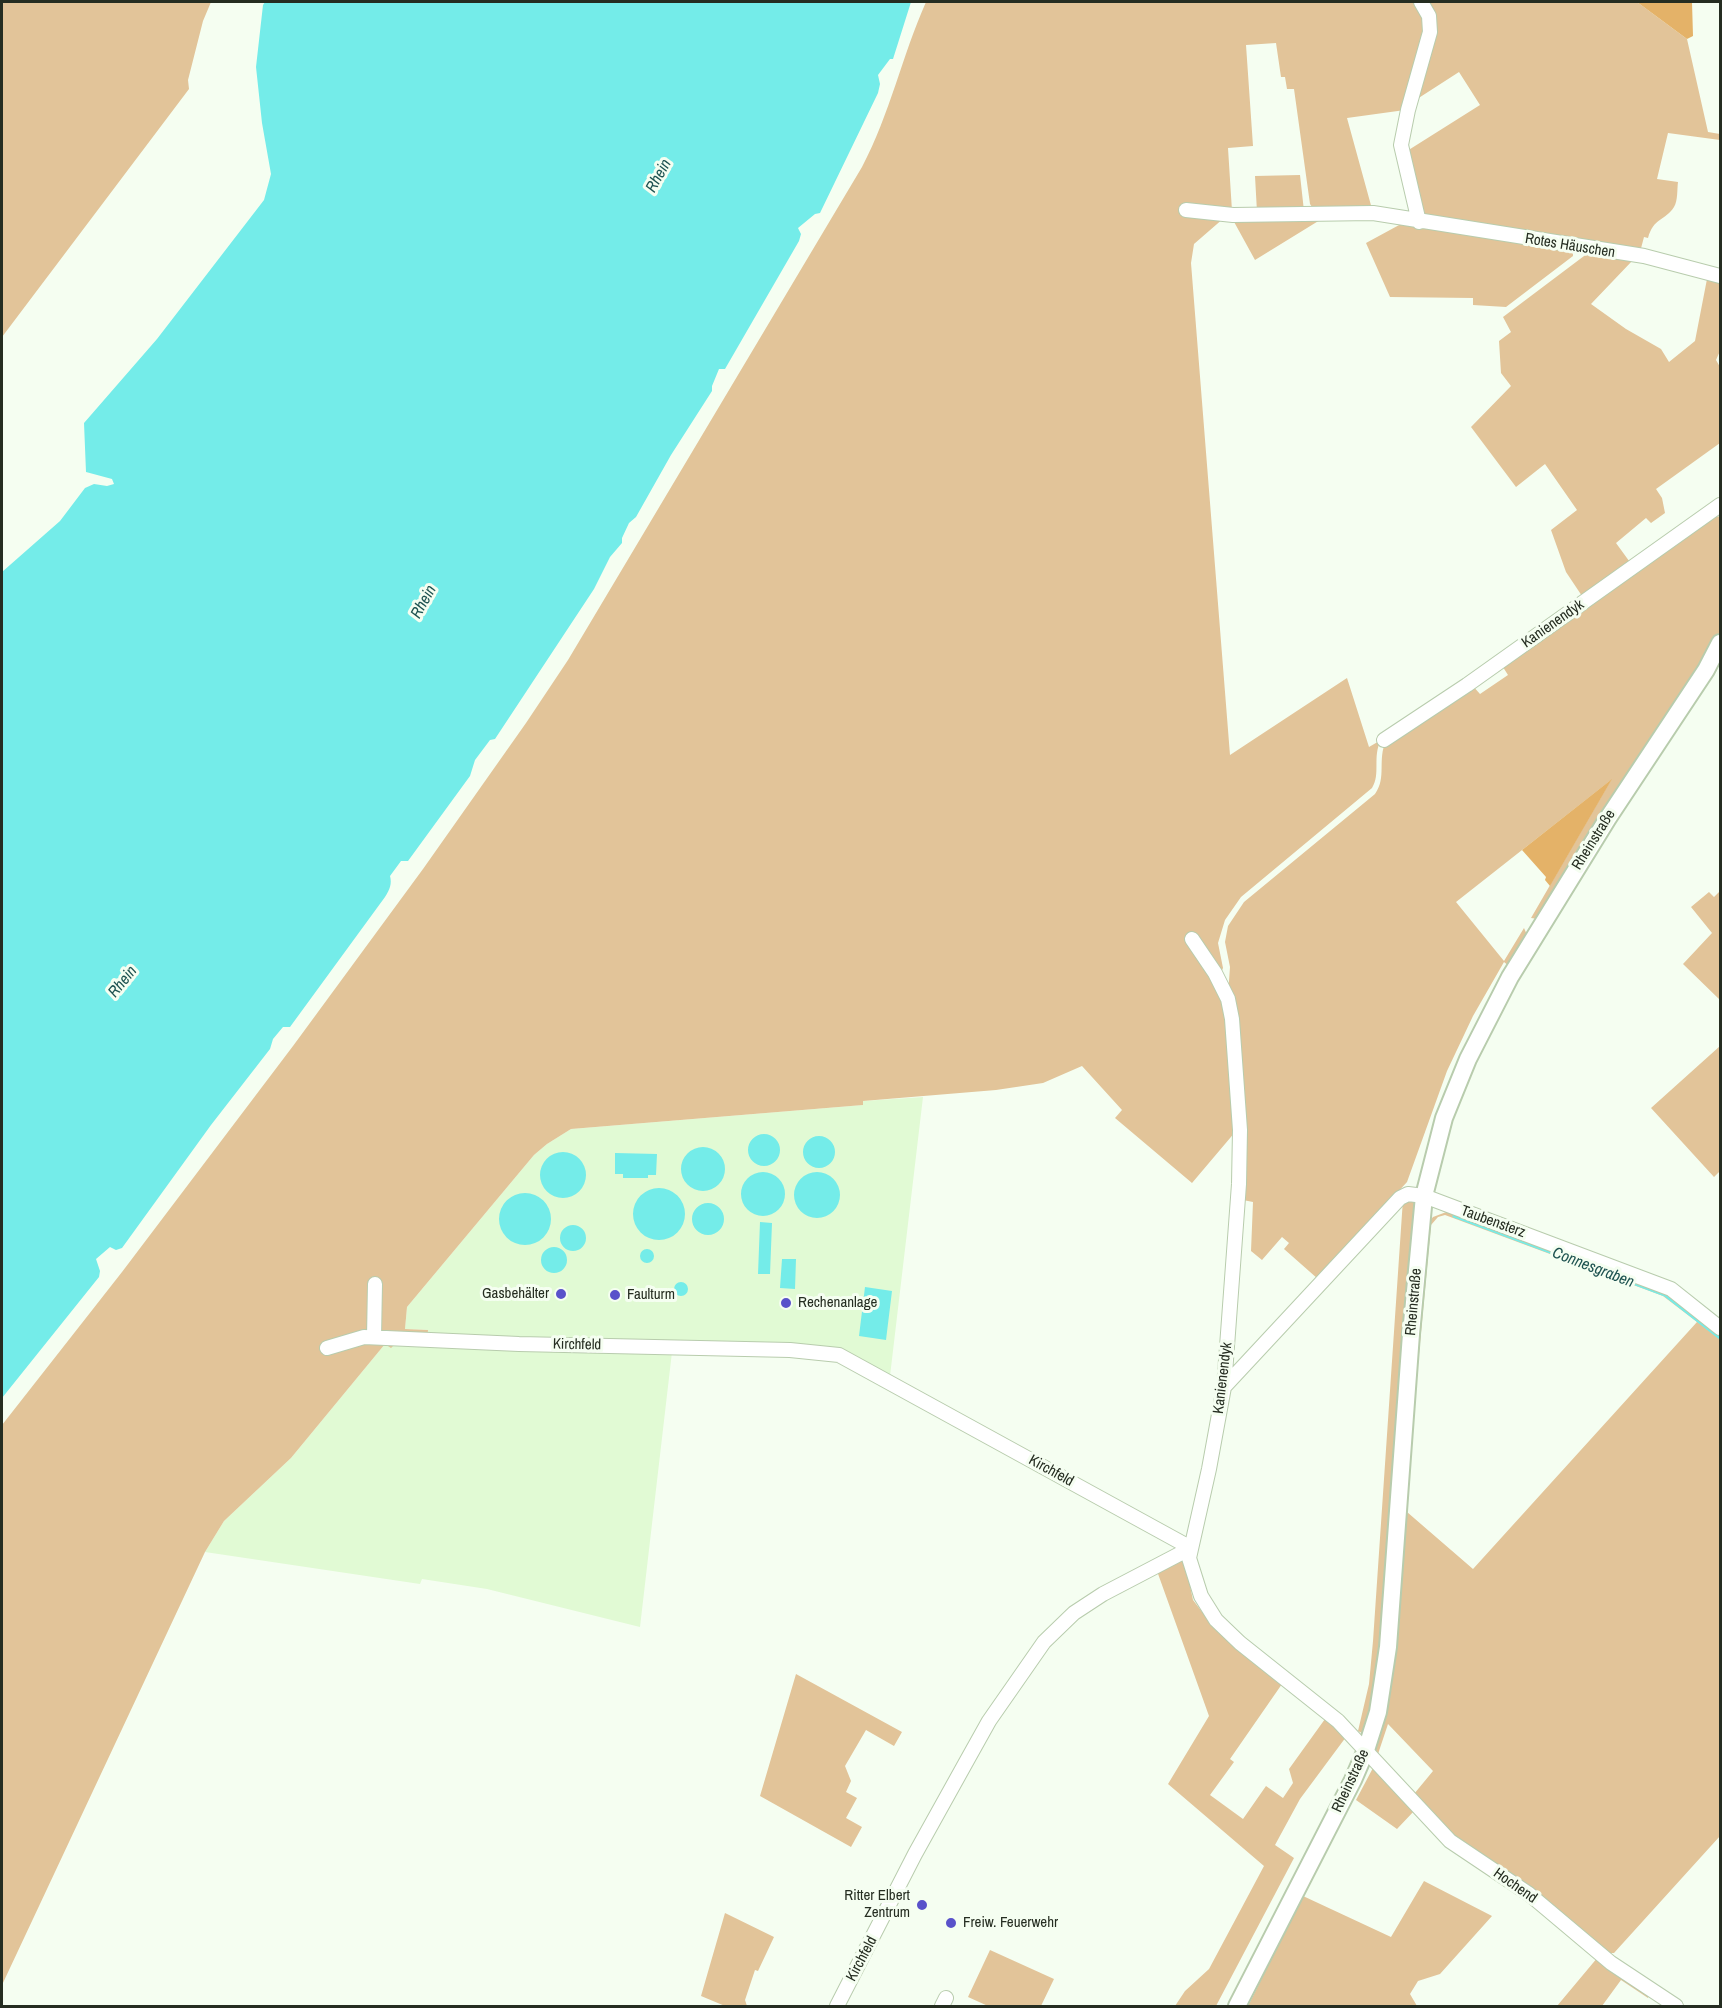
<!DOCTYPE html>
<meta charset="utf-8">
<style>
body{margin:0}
#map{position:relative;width:1722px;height:2008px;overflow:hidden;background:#f5fef1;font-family:"Archivo Narrow",sans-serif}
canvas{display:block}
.frame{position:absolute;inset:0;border:3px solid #252d21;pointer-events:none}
</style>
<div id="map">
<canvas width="1722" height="2008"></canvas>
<div class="frame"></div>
</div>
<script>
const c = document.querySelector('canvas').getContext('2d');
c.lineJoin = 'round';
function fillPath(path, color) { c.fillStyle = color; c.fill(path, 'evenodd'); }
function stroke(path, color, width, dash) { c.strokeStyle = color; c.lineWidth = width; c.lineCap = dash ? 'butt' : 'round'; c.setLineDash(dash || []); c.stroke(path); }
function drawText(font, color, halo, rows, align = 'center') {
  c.font = font + ' "Archivo Narrow",sans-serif'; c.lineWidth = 6; c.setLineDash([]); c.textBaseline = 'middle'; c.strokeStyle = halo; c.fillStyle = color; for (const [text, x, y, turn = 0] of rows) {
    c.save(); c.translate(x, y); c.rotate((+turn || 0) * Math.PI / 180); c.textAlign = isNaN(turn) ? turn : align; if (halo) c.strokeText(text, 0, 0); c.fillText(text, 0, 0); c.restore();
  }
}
const built = new Path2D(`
 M923 1097 890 1376 842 1350 427 1337 428 1330 405 1329 407 1307 534 1155 547 1144 571 1129 863 1105V1101Z
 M385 1344 672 1352 640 1627 487 1589 422 1579 420 1584 205 1552 224 1521 291 1458Z`);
const green = new Path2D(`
 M2 2H211L203 21 188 80 189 89 2 337Z
 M926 2H1418L1427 22 1405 110 1347 118 1372 209 1314 210 1310 204 1294 89H1287L1285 77H1281L1276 43 1246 45 1253 146 1228 148 1232 211 1194 244 1191 263 1230 755 1347 678 1369 747 1381 740C1372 757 1381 774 1372 788L1241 897 1225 920 1218 943 1223 968 1219 977 1226 1003 1236 1131 1192 1183 1115 1118 1122 1110 1082 1066 1043 1083 996 1090 863 1101V1105L571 1129 547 1144 534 1155 407 1307 405 1329 428 1330 427 1344 394 1345 391 1348 385 1344 291 1458 224 1521 205 1552 2 1985V1425L122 1272 293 1046 423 869 526 723 568 660 862 167C890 114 902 56 926 2Z
 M1426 2H1637L1687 39 1708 132 1720 134V140L1668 133 1657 179 1678 182C1677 189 1678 201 1674 207 1665 221 1654 217 1648 238L1644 237 1640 252 1422 216 1407 151 1480 105 1459 72 1414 101 1433 32Z
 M1300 175 1304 211 1257 212 1255 176Z
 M1233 220 1264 222 1320 220 1255 260Z
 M1401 224 1573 251V256L1506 307 1473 305V298L1390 297 1366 243Z
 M1588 253 1633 260 1591 304 1626 329 1661 349 1669 362 1695 341 1707 279 1720 281V351L1716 360 1720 367V443L1656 489 1662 498 1665 513 1651 523 1646 518 1616 543 1632 565 1584 599 1566 572 1551 530 1577 510 1545 464 1516 487 1471 427 1511 386 1501 373 1499 341 1511 332 1503 317Z
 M1720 516V632L1708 657 1538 919 1531 918 1611 780 1456 902 1504 961 1524 928 1528 937 1510 967 1504 962 1473 1016 1447 1071 1407 1182 1318 1279 1284 1249 1289 1243 1282 1237 1262 1260 1251 1251 1253 1202 1243 1200 1228 995 1230 967 1225 942 1228 926 1244 902 1375 794C1387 777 1377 760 1386 741L1472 685 1480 694 1508 675 1501 664 1701 521Z
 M1720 891V1000L1683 964 1712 933 1691 907 1709 892 1714 897Z
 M1720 1046V1171L1714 1177 1651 1108Z
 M1403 1199 1416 1201 1413 1214 1385 1642 1379 1693 1364 1734 1358 1731 1369 1684 1373 1641Z
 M1449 1211 1665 1292 1720 1336V1836L1614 1953H1608L1453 1836 1414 1794 1433 1771 1388 1724 1378 1754 1374 1747 1428 1223 1433 1217ZM1445 1215 1663 1296 1697 1322 1473 1569 1407 1512 1415 1397 1431 1225 1438 1217Z
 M1184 1557 1193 1600 1212 1625 1237 1650 1282 1684 1230 1759 1234 1762 1210 1795 1243 1819 1266 1786 1283 1798 1293 1783 1289 1769 1325 1719 1346 1737 1300 1799 1275 1845 1294 1858 1216 2006H1175L1185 1991 1209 1969 1264 1866 1168 1784 1209 1716 1157 1571Z
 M796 1674 902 1732 894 1746 866 1730 845 1766 851 1781 846 1792 857 1798 846 1818 862 1827 851 1847 760 1796Z
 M1374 1766 1415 1810 1397 1829 1356 1800Z
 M1424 1881 1492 1916 1440 1974 1418 1981 1410 1994 1417 2006H1248L1303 1896 1391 1937Z
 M725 1913 774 1937 758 1971 755 1970 745 2000 747 2006H725L701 1996Z
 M990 1950 1054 1979 1041 2006H988L968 1997Z
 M1598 1957 1649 1993 1648 1998 1621 1980 1602 2006H1557Z`);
const forest = new Path2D(`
 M1637 2H1692L1693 36 1687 39Z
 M1612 779 1550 886 1545 880 1546 877 1522 850Z`);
const water = new Path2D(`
 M265 2H911L893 59H890L878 75 880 84 878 93 820 213 815 214 798 228 801 234 799 241 725 369H719L712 386V391L671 455 636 517 629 523 622 538V543L610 557 594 589 495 739 490 740 475 760 470 776 408 861H401L390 876C392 884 390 889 385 897L290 1027H283L273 1039 270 1049 211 1125 122 1248 116 1250 110 1247 96 1259 100 1271 99 1277 2 1398V572L60 521 85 488 94 484 107 486 114 484 112 479 86 472 84 423 157 339 264 200 271 174 262 123 256 67 263 5Z
 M748 1150a16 16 0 1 1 32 0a16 16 0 1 1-32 0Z
 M803 1152a16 16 0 1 1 32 0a16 16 0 1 1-32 0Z
 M681 1169a22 22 0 1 1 44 0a22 22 0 1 1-44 0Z
 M540 1175a23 23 0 1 1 46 0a23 23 0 1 1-46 0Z
 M615 1153 657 1154 656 1175H648V1178H623V1174H615Z
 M794 1195a23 23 0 1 1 46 0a23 23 0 1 1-46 0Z
 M741 1194a22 22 0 1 1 44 0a22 22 0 1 1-44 0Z
 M633 1214a26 26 0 1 1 52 0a26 26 0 1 1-52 0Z
 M499 1219a26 26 0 1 1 52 0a26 26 0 1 1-52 0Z
 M692 1219a16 16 0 1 1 32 0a16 16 0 1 1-32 0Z
 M760 1222 772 1223 770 1274H758Z
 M560 1238a13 13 0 1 1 26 0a13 13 0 1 1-26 0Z
 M541 1260a13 13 0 1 1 26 0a13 13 0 1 1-26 0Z
 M640 1256a7 7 0 1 1 14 0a7 7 0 1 1-14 0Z
 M782 1259H796L795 1289 780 1288Z
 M674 1289a7 7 0 1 1 14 0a7 7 0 1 1-14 0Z
 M865 1287 892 1291 886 1340 859 1336Z`);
const stream = new Path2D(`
 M1454 1216 1665 1295 1720 1338`);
const minor = new Path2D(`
 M1186 210 1233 215 1373 213 1644 256 1720 276
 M1419 222 1401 145 1408 110 1430 32 1429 16 1421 2
 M1384 740 1467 685 1720 505
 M1192 939 1215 973 1228 999 1232 1019 1240 1130 1239 1184 1224 1387 1209 1469 1189 1558 1201 1596 1216 1620 1240 1643 1338 1721 1450 1841 1529 1894 1611 1963 1676 2006
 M374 1337 375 1284
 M327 1348 364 1337 519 1344 790 1350 839 1355 1191 1548
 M1224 1387 1400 1198 1408 1194 1424 1196 1671 1289 1720 1328
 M837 2006 915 1854 965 1764 989 1721 1044 1642 1074 1613 1103 1594 1191 1548
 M942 2006 946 1998`);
const major = new Path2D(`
 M1237 2006 1353 1780 1366 1750 1378 1712 1388 1647 1411 1334 1424 1196 1444 1118 1468 1059 1510 977 1608 818 1706 670 1720 643`);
const markers = [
 [561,1294,6,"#5952ca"],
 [615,1295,6,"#5952ca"],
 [786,1303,6,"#5952ca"],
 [922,1905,6,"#5952ca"],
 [951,1923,6,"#5952ca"]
];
const streetNames = [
 ["Rotes Häuschen",1570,246,9],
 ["Kanienendyk",1553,624,-35],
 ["Rheinstraße",1594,840,-58],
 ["Taubensterz",1493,1222,20],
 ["Rheinstraße",1414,1302,-85],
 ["Kirchfeld",577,1345,1],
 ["Kanienendyk",1223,1378,-83],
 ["Kirchfeld",1051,1471,29],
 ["Rheinstraße",1351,1781,-65],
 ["Hochend",1515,1886,35],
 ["Kirchfeld",862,1959,-62]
];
const poiNames = [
 ["Gasbehälter",549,1294,"right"],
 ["Faulturm",627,1295],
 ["Rechenanlage",798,1303],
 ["Ritter Elbert",910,1896,"right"],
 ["Zentrum",910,1913,"right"],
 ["Freiw. Feuerwehr",963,1923]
];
const waterNames = [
 ["Rhein",659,176,-61],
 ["Rhein",424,602,-61],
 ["Rhein",123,982,-51],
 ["Connesgraben",1593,1268,21]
];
fillPath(built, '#e1fad4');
fillPath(green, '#e2c499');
fillPath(forest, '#e4b268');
fillPath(water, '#74ece9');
stroke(stream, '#74ece9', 3);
stroke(minor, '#b8ccad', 16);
stroke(major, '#b8ccad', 20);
stroke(minor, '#fff', 14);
stroke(major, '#fff', 16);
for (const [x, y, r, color] of markers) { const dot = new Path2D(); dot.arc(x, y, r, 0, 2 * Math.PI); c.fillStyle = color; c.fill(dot); stroke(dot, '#f5fef1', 2); }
drawText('15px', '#252d21', '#f5fef1', streetNames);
drawText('15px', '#252d21', '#f5fef1', poiNames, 'left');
drawText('italic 16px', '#1d5250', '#f5fef1', waterNames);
</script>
